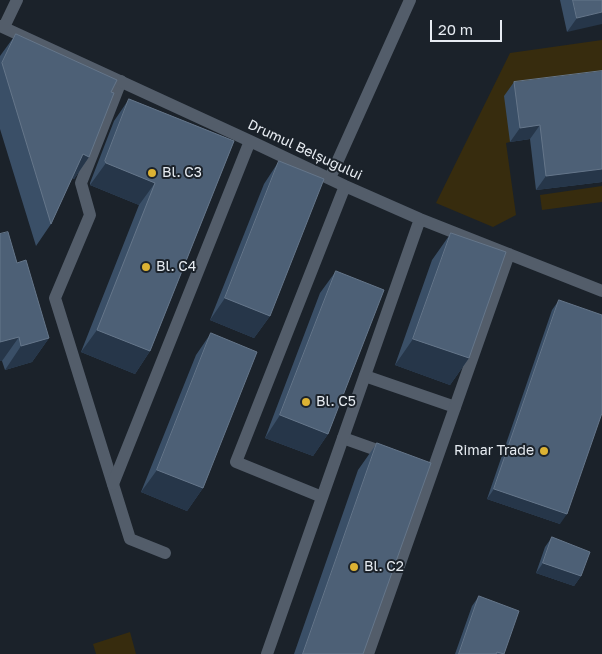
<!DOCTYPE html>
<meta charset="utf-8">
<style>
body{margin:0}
#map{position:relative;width:602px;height:654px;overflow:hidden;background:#1b222a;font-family:"Golos Text",sans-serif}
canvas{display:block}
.scale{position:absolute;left:430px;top:20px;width:72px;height:22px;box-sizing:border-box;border:2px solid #e7ecf2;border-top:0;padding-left:6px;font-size:15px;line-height:18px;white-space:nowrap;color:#e7ecf2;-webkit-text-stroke:4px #1b222a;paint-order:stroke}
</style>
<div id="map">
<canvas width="602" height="654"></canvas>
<div class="scale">20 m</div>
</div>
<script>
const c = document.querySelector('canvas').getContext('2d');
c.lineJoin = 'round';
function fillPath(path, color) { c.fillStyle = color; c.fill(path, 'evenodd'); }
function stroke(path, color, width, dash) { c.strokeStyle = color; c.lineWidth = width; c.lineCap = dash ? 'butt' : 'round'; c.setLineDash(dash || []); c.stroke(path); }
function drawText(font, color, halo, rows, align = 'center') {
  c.font = font + ' "Golos Text",sans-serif'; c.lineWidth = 4; c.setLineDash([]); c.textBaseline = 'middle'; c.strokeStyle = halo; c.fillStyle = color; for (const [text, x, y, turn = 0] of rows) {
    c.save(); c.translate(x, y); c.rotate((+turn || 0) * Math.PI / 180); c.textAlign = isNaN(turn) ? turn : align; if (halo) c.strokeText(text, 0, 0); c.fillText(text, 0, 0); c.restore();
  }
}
const green = new Path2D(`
 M602 40V83L510 142 506 143 516 215 493 227 436 203 510 53Z
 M602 186V202L542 210 540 195Z
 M130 632 136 654H96L93 644Z`);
const lane = new Path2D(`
 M121 81 81 183 90 215 55 298 130 539 165 553
 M365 376 455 407
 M343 438 388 454`);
const street = new Path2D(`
 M0 26 250 141 345 186 420 219 602 291
 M4 27 17 0
 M330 178 410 0
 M113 484 250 141
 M322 497 236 462 345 186
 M267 654 420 219
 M368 654 509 254`);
const wall = new Path2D(`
 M560 0H602L567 32Z
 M16 34 111 92 89 157 74 179 72 178 51 224 36 246 0 129V56Z
 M514 82 602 182 536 190 530 139 510 142 504 96Z
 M129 99 234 141 150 351 135 374 81 352 139 205 90 185V183L114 121Z
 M279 161 270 316 254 338 210 320 264 184Z
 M451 233 469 358 450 385 395 365 432 260Z
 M0 234 17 263 49 338 32 362 5 370 2 361H0Z
 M336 271 328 434 313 456 265 438 320 293Z
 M559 300 560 524 487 499 552 310Z
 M211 333 203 488 187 511 141 492 196 355Z
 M377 443 363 654H294L358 470Z
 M552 537 581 576 574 586 536 573 545 547Z
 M479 596 504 654H455L472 606Z`);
const shadedWall = new Path2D(`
 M602 12V24L567 32 577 18Z
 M540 125 530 139 510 142 520 128Z
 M83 154 89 157 74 179 67 176Z
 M106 163 155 183 139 205 90 185Z
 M602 169V182L536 190 546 176Z
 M225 298 270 316 254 338 210 320Z
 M97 330 150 351 135 374 81 352Z
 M19 337 2 361H0V342Z
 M49 338 32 362 5 370 21 346Z
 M413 339 469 358 450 385 395 365Z
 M280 415 328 434 313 456 265 438Z
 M157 470 203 488 187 511 141 492Z
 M494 489 567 514 560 524 487 499Z
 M543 563 581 576 574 586 536 573Z`);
const building = new Path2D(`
 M573 0H602V12L577 18Z
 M16 34 117 80 111 92 114 93 89 157 83 154 51 224 2 63Z
 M602 71V169L546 176 540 125 520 128 514 82Z
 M129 99 234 141 150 351 97 330 155 183 106 163 105 161Z
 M279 161 324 179 270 316 225 298Z
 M8 232 17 263 26 260 49 338 21 346 19 337 0 342V234Z
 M451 233 506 252 469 358 413 339Z
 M336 271 384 290 328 434 280 415Z
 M559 300 602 315V413L567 514 494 489Z
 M211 333 257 352 203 488 157 470Z
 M377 443 431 463 363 654H303Z
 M552 537 590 552 581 576 543 563Z
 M479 596 519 611 504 654 497 652 496 654H459Z`);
const markers = [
 [152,173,5,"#dcb233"],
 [146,267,5,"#dcb233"],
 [306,402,5,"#dcb233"],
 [544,451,5,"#dcb233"],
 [354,567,5,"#dcb233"]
];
const streetNames = [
 ["Drumul Belșugului",305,150,25]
];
const poiNames = [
 ["Bl. C3",162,173],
 ["Bl. C4",156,267],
 ["Bl. C5",316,402],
 ["Rimar Trade",534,451,"right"],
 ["Bl. C2",364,567]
];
fillPath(green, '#372c0e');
stroke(lane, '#535d6a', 12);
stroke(street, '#535d6a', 12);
fillPath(wall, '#3a4f67');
fillPath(shadedWall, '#263649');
fillPath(building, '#4d6076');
stroke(building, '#65768a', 1);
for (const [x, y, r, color] of markers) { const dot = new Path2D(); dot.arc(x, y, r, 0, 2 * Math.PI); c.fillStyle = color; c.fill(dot); stroke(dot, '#1b222a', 2); }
drawText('14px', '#e7ecf2', '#1b222a', streetNames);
drawText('14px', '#e7ecf2', '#1b222a', poiNames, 'left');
</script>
